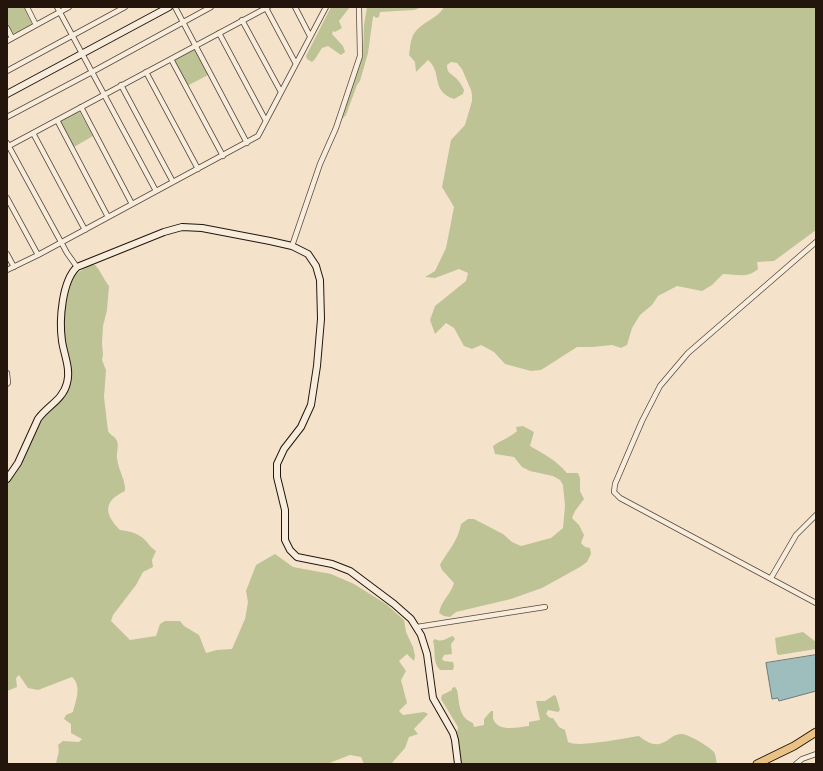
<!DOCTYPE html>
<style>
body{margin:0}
#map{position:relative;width:823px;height:771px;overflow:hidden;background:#f4e3ca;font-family:"Sorts Mill Goudy",serif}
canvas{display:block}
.frame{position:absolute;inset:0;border:8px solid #23150b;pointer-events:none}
</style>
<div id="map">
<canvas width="823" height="771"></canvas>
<div class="frame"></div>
</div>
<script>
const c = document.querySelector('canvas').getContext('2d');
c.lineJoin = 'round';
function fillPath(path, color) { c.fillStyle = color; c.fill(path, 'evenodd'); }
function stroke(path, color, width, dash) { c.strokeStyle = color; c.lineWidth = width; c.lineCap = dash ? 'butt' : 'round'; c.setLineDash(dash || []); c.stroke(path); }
const green = new Path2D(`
 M7 7H24L32 24 13 34 7 23Z
 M331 7H350L339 21 342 28 335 32 333 31 332 34 343 46 345 52 341 55 328 46 322 48 315 59 312 62 307 59 306 56Z
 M367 7H422L414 10 380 12 379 17 376 18 374 16 373 17 368 53 360 81 357 85 346 115 342 119 341 117 363 56 364 25Z
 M444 7H816V230L774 261 757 262 758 269C747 279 736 274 723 274L712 285 702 291 677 286 658 296 652 305 640 315 632 328 627 345 621 348 612 345 593 347H577L541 370 531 371 505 364 494 352 481 345 472 349 464 346 454 328 446 323 435 334 430 320 435 306 466 281 468 273 459 269 435 278 425 277 435 271 446 248 454 207 442 187 451 140 465 125 472 101V95L471 90 462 69 457 63 451 62 447 65C447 74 451 73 456 78 460 82 462 86 464 90L463 94 454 99C430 91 443 73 428 60L416 72 415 62 409 55C410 49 410 43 412 38 417 23 437 20 444 7Z
 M193 50 196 51 208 75 187 86 174 60Z
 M79 111 93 136 74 147 60 121Z
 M90 265H95C101 271 103 279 109 286L107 310 103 326 102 343 103 355 102 360 106 370 104 397 108 431C110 435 114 436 116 439 120 445 116 452 117 458 118 469 126 481 125 491 103 501 104 514 120 530 129 531 138 533 145 540 149 544 151 548 156 551L152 560 153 567 143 572 136 585 113 615 111 621 130 640 156 636 160 624 165 621H180L184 626 199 635 206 653 217 650 232 649 245 619 248 602 246 591 256 565 275 554 293 567 331 574 354 584 386 604 404 620 406 632 413 647 415 656 414 661 407 654 399 661 406 671 401 680 407 703 399 711 403 715 424 712 428 714 414 729 418 734 409 737 405 748 391 764H364L361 757 350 755 327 764H56C57 756 60 754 58 745L63 741 79 742 82 739 71 733V724L64 719 66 715 73 712C76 700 82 686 72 677L38 690 28 688 19 675 16 678 17 687 7 691V482C26 468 29 440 41 422 51 407 67 399 71 380 74 365 66 350 64 335 62 323 68 285 75 276 79 271 85 268 90 265Z
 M523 426 534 432 530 446C544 454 556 460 567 473H578L580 478V491L584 499 575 511 572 518 579 525 584 535 581 543 585 547 590 548 591 554 587 562 580 567 542 588 511 599 456 612 450 617 444 616 439 613C441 601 451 594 454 583L442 570 440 565C449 549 457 543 461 524L468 519H474L503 534 512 542 521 546 551 538 563 528 565 506 563 485 560 480 553 476 530 471 522 467 514 457 495 454 493 446C501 440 509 438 517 431L516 427Z
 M803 632 816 642V649L779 655 777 654 775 638Z
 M453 636 455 639 451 644 452 654 444 655 442 659 444 661 453 662 454 666 453 670H440C432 662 436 650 433 641L435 639C443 643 446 638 453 636Z
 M455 687 457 690C460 704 458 717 473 723L474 727 484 725V719L491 711H493C493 714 493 716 493 718 497 733 518 727 529 726V722L540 720 536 701H545L554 695 556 696 560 710 558 712 548 710 546 714 550 718H553L559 727 565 730 568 742C578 748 625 738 639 736 645 741 654 747 662 743 669 741 671 735 681 734 687 733 710 747 714 752 716 755 716 761 717 764H460L457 733 458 727 441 699 442 695 452 690V688Z`);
const water = new Path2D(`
 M816 655V691L779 701 778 698 772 699 766 663Z`);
const street = new Path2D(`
 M27 7 36 25
 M57 7 156 191
 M175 7 247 143
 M295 7 310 36
 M266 8 296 64
 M242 20 281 92
 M7 28 12 38
 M219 33 266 121
 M7 41 69 7
 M171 59 223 156
 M7 71 125 7
 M146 72 198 169
 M121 85 173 182
 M81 107 132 204
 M7 117 92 72 211 7
 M57 120 108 217
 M33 133 85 230
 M7 143 67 253 77 267
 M7 147 268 7
 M7 198 38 255
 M816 242 688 353 660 386 642 421 615 484 614 492 620 498 816 603
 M292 246 320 164 336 128 360 56 359 7
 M7 254 14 267
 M7 270 38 255 258 136 326 7
 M7 373 8 383 7 384
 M771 578 796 535 816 515
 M417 627 545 607
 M796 764 802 759 816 754`);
const secondary = new Path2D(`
 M7 94 169 7
 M7 479 18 463 38 419C47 406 63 400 67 383 71 369 64 355 62 341 59 320 62 281 77 267L164 232 182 227 202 228 270 241 292 246 308 254 316 266 320 280 321 319 317 366 311 405 301 427 284 449 277 464V477L285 510V540L290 550 297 557 332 564 350 571 394 604 411 619 421 635 427 654 433 698 453 733 455 740 458 764`);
const primary = new Path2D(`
 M757 764 794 746 816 732`);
fillPath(green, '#bec395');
fillPath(water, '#9ebdbd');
stroke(water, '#6d7a76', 1);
stroke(street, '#57483b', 6);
stroke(secondary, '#23150b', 8);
stroke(primary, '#23150b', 9);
stroke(street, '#f8eddd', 4.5);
stroke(secondary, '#f8eddd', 6);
stroke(primary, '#eac285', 7);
</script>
